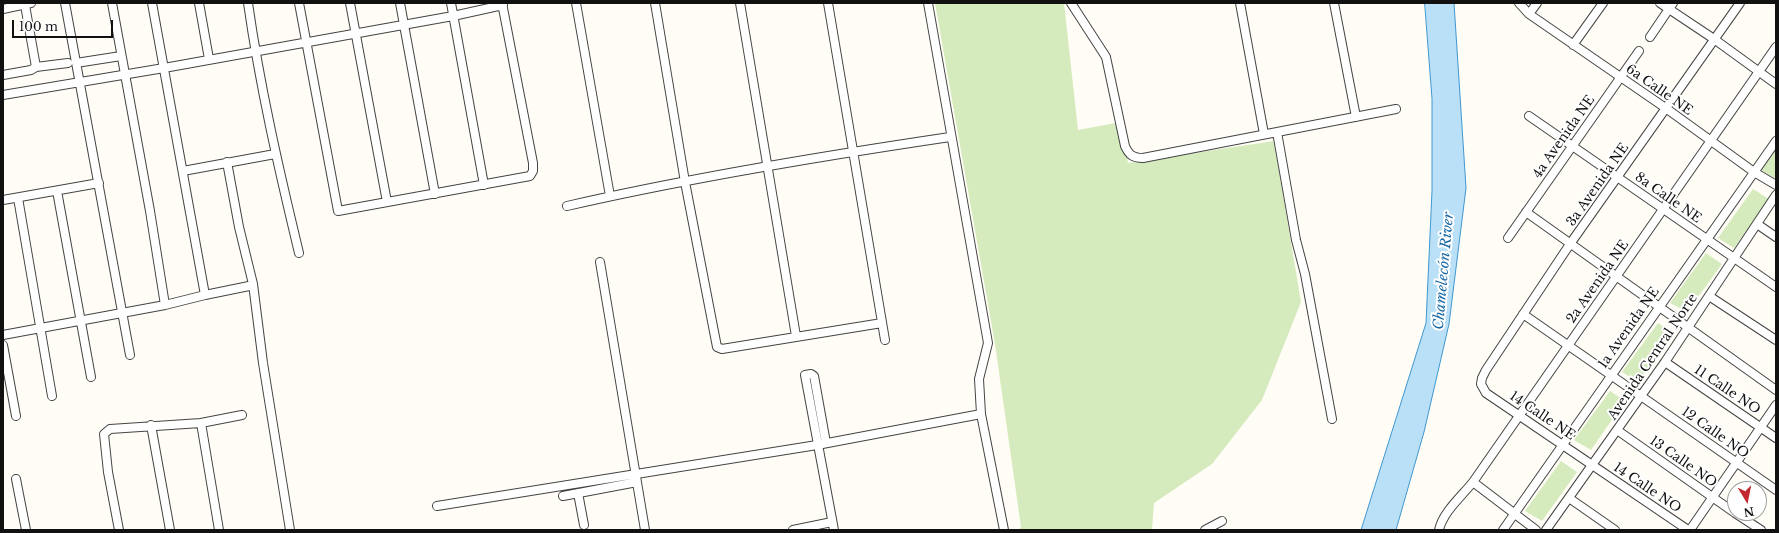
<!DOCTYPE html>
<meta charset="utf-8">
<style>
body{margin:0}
#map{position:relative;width:1779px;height:533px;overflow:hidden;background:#fffdf5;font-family:"Libre Baskerville",serif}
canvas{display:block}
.frame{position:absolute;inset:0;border:4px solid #111;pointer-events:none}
.north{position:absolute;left:1727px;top:481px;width:40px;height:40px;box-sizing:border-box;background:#fff;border:1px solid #a0a0a0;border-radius:50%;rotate:170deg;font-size:11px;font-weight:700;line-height:16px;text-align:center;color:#111}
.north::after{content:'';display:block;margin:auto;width:14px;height:18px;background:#c4262e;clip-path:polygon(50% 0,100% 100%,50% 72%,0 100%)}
.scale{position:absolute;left:12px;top:20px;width:101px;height:18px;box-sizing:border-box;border:2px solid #111;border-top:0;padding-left:5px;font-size:12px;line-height:14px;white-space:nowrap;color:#111;-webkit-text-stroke:3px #fff;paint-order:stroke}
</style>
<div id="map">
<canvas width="1779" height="533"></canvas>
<div class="frame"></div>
<div class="north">N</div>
<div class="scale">100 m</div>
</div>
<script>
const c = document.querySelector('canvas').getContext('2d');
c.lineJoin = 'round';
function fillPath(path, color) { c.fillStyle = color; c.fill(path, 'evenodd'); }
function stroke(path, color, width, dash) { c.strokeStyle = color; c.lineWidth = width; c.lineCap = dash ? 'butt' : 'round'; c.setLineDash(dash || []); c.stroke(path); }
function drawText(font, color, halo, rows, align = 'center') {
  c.font = font + ' "Libre Baskerville",serif'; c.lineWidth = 4; c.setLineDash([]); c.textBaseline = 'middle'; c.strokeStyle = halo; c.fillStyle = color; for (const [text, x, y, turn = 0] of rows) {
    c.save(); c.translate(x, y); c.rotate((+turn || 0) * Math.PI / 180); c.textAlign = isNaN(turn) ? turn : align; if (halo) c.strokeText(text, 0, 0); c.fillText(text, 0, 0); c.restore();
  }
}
const green = new Path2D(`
 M935 3H1064L1078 130 1121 122 1128 163 1274 141 1301 302 1262 400 1212 464 1154 503 1152 530H1019L1021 527 995 344Z
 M1776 148V179L1761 170Z
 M1753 189 1769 199 1734 248 1718 238Z
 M1706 253 1722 264 1687 312 1670 303Z
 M1658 323 1673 333 1638 382 1622 372Z
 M1610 391 1625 401 1591 450 1574 440Z
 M1561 461 1577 472 1542 521 1525 511Z`);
const water = new Path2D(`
 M1425 3H1454L1466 188 1449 324 1424 432 1396 530H1361L1426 323 1432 191V99Z`);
const minor = new Path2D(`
 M65 3 130 355
 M112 3 150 211 165 305
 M152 3 205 295
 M199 3 209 59
 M248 3C260 87 279 170 299 253
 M299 3 338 211 530 176 533 171V163L502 3
 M350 3 387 202
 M400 3 435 194
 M451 3 484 185
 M576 3 610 196
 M655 3 685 182 717 347 722 349 882 323
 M740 3 796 336
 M828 3 885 340
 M1071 3 1106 57 1125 146C1129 155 1133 158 1143 158L1396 109
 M1240 3 1264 134
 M1334 3 1356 117
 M1519 3 1529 14 1667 109 1754 172 1776 185
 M1660 3 1714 39 1776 84
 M3 9 31 3
 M1529 14 1537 3
 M1650 37 1673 3
 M1573 45 1603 3
 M76 63 121 56
 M36 67 68 63
 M3 75 31 70 36 67 25 5
 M3 95 164 68 453 16 503 5
 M1529 116 1776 287
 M1277 132 1296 240 1305 274 1332 419
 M227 162 239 227 253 284 263 363 290 530
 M183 171 275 154
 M57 191 91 377
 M18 198 52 396
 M3 200 99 183
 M567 206C693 177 822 156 950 137
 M1526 212 1776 390
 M1757 224 1776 237
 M1508 238 1639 51
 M600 262 645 530
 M1709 296 1776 340
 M1523 314 1776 490
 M3 335 165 305 205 295 249 286 253 284
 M3 345 16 416
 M1665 362 1776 438
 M981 414 1004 530
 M201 423 242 415
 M151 425 170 530
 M1617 430 1735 513
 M826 443 814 376 811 374 805 375 834 530
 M16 479 26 530
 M1473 482 1536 530
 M578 493 584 525
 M563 496 637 482
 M1569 498 1615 530
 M437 506 817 445 981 414 979 379 988 343 928 3
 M1735 513 1761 530
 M119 530 108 472 104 434 110 429 201 423 219 530
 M793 530 832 522
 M1205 530 1222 521
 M1439 530C1443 512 1461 497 1473 482L1776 47
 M1503 530 1776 141
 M1546 530 1665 362 1776 195
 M1688 530 1486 393 1481 384 1482 378 1486 370 1570 244 1740 3
 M1690 530 1776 405`);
const streetNames = [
 ["6a Calle NE",1659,90,35],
 ["4a Avenida NE",1564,137,-55],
 ["3a Avenida NE",1598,185,-55],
 ["8a Calle NE",1668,198,35],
 ["2a Avenida NE",1598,282,-55],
 ["1a Avenida NE",1629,328,-55],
 ["Avenida Central Norte",1653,357,-56],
 ["11 Calle NO",1727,390,34],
 ["14 Calle NE",1542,416,34],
 ["12 Calle NO",1715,433,35],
 ["13 Calle NO",1683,462,35],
 ["14 Calle NO",1647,488,34]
];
const waterNames = [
 ["Chamelecón River",1444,271,-85]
];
fillPath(green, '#d5ebbd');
fillPath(water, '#b9e0f7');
stroke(water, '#3f96cf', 1);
stroke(minor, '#444', 10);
stroke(minor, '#fff', 8);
drawText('13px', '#111', '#fff', streetNames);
drawText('italic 14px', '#1768a6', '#fff', waterNames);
</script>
